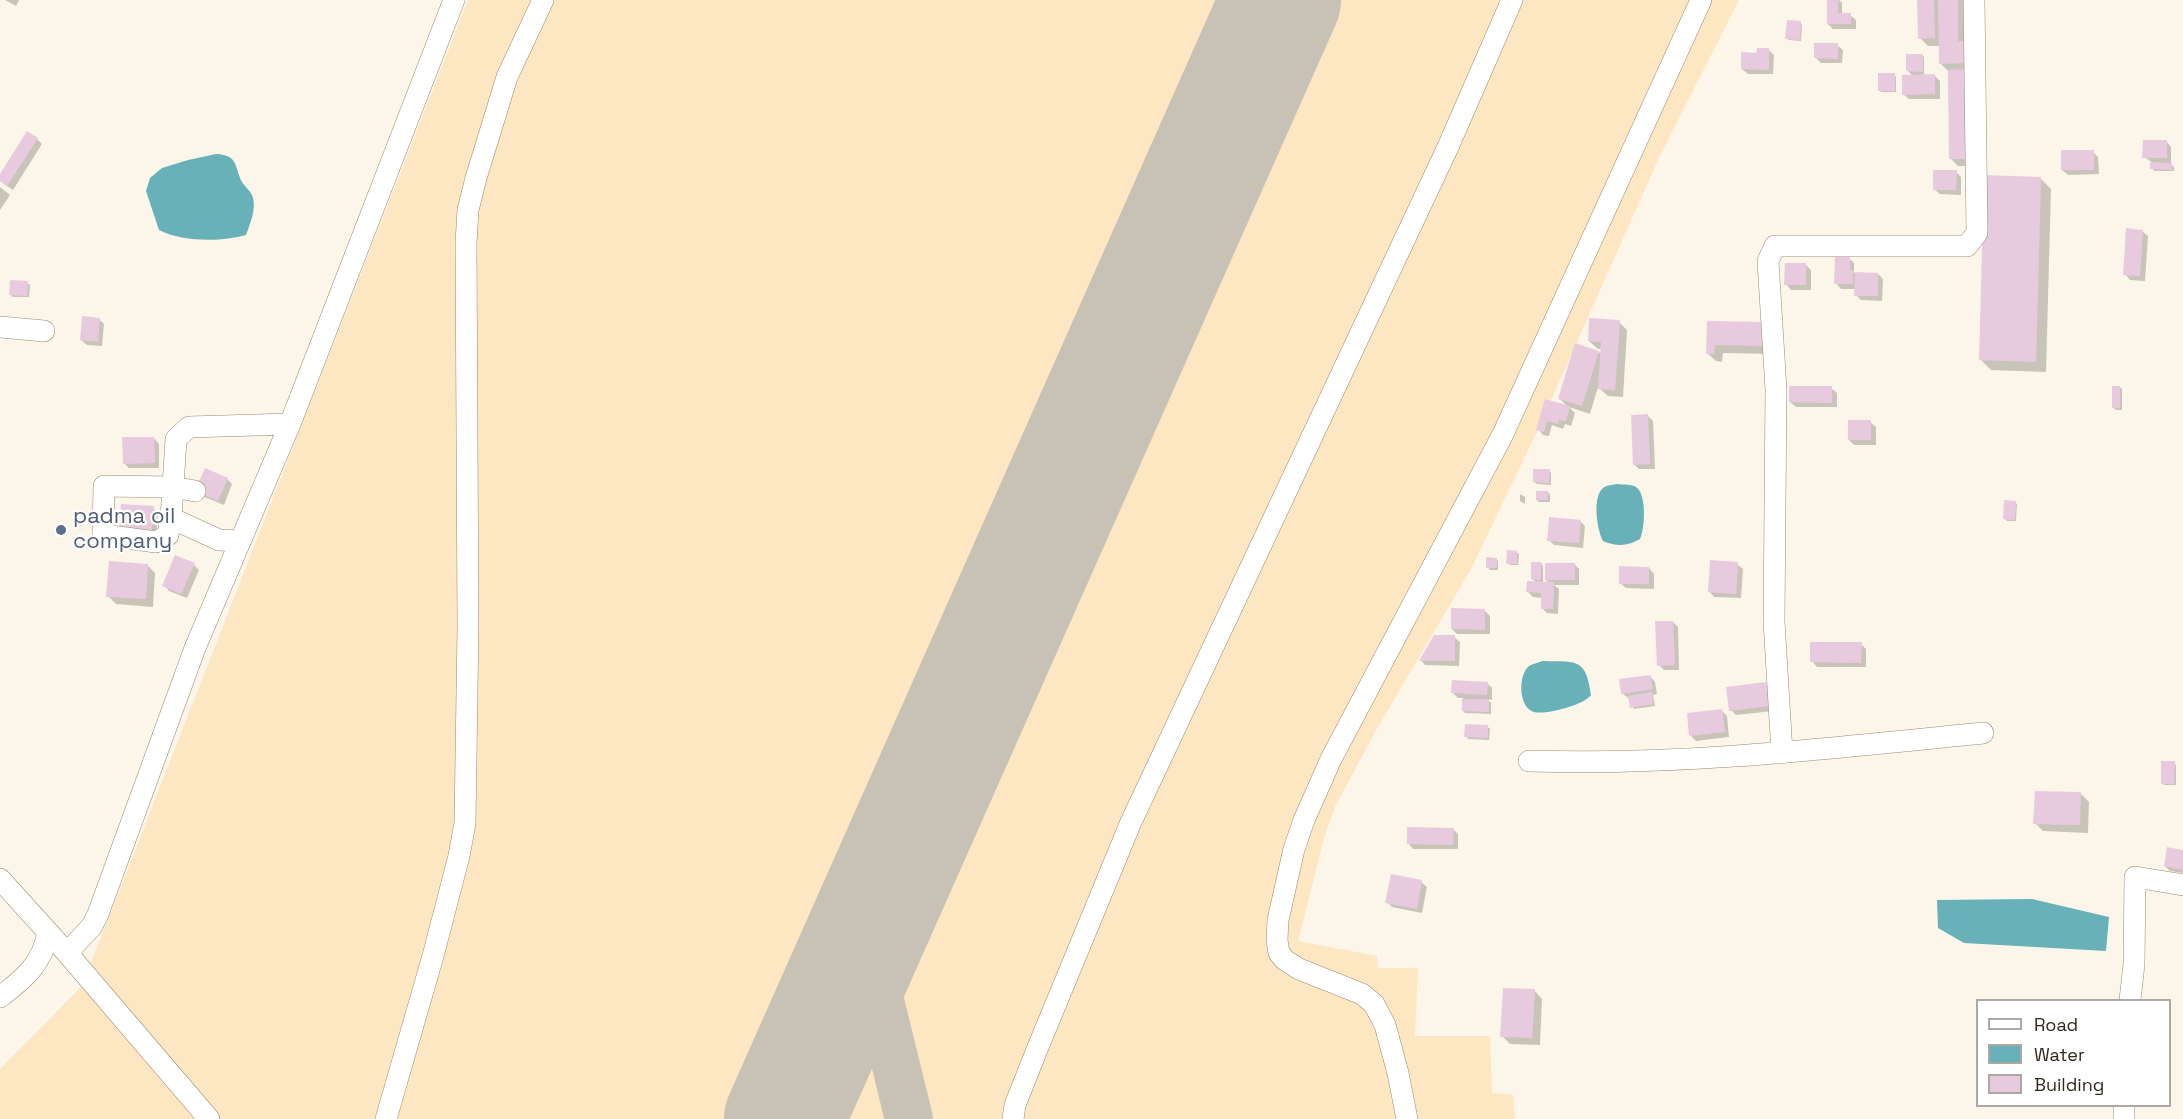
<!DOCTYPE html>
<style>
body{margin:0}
#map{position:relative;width:2183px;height:1119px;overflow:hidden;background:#fcf5e9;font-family:"Space Grotesk",sans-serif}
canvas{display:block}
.legend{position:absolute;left:1976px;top:999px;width:195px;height:108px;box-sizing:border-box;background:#fff;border:2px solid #aca9a5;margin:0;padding:8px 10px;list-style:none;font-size:18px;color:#2f281d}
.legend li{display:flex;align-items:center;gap:12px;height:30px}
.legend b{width:30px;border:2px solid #aca9a5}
</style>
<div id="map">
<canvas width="2183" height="1119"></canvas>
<ul class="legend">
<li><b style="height:8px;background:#fff"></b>Road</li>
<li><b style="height:16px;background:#68b1b8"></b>Water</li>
<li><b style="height:16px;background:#e8cadf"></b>Building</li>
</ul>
</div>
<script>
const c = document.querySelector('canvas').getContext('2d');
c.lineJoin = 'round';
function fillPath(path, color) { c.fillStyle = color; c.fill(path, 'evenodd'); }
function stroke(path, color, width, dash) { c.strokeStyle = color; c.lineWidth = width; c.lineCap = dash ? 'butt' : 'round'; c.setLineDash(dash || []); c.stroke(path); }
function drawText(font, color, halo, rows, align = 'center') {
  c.font = font + ' "Space Grotesk",sans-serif'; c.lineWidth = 4.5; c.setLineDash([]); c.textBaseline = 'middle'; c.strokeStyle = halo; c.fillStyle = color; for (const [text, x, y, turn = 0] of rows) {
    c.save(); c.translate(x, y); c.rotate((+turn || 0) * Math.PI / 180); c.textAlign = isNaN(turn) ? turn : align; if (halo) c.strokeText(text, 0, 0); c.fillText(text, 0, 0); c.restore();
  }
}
const built = new Path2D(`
 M468 0H1739L1659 158 1536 434 1471 569 1375 732 1335 807 1325 835 1298 941 1377 956 1378 968H1418L1415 1036H1490L1492 1093 1513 1095 1515 1119H0V1069L82 986Z`);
const water = new Path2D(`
 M216 154C239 155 234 167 242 182 245 187 252 192 253 198 256 210 250 224 246 235 222 242 182 242 159 230L146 191 150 178 162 168 188 160Z
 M1617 484C1623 485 1632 484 1636 487 1647 494 1645 529 1640 539 1628 546 1617 547 1603 541 1597 530 1592 497 1603 488 1607 485 1612 485 1617 484Z
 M1542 661C1576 662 1586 657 1591 695 1584 705 1546 715 1534 712 1518 707 1518 675 1529 666 1532 664 1538 663 1542 661Z
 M2032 899 2109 917 2106 951 1964 943 1938 928 1937 900Z`);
const shadow = new Path2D(`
 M5 0H19L16 6Z
 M1828 0H1839L1842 3V15H1850L1856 20V29H1833L1828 24Z
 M1918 0H1965L1977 166H1958L1950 158 1948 71 1940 63V46H1928L1920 38Z
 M1800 23 1802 25 1801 41 1789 40 1787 38Z
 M1837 45 1843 50 1842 63H1821L1816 58Z
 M1769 50 1774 55 1773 74H1748L1742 69 1758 54Z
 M1922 55 1924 57V76H1935L1940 81V99H1909L1903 94 1913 76 1908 71Z
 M1894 74 1896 77V92H1881L1879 90Z
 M37 139 42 144 13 190 4 184 0 177Z
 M2166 141 2171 147V164L2174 167V171H2154L2152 168V162L2144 157Z
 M2093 152 2098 157 2099 174 2068 175 2062 170Z
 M1956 172 1961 177V195L1940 194 1934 189Z
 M2040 178 2051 189 2046 372 1991 370 1980 359Z
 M0 187 10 195 0 210Z
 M2142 231 2148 236 2145 281 2130 280 2125 274Z
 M1849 258 1854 263V273L1878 274 1883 279 1882 301 1861 300 1856 295V289H1841L1836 283Z
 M1806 265 1811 270V290H1791L1786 284Z
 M27 283 30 285 29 297H13L10 294Z
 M99 319 104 324 102 346 87 345 81 340Z
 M1619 322 1627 330 1623 397 1608 396 1598 387 1590 414 1569 407 1575 413 1571 426 1565 424 1563 429 1552 425 1549 436 1543 435 1538 429 1546 401 1569 408 1560 399 1599 352 1602 355V349H1598L1589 341Z
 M1708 322 1765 324 1772 354 1723 353 1722 362 1716 361 1707 353Z
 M2120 387 2122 389V410H2116L2114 408Z
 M1831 388 1837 393V407H1796L1790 402Z
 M1648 416 1653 421 1655 469H1639L1634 464Z
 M1870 422 1876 427V445H1854L1849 440Z
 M154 438 159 444V468H129L124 463Z
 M1549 471 1551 473V485L1537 484 1534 482Z
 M227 479 232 484 224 505 202 496Z
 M1548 492 1550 495V502H1539L1537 500Z
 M1520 494 1525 497V504L1520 501Z
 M2015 502 2017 504 2016 521H2007L2005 519Z
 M153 508 158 513 156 539 120 531Z
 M1580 521 1585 526 1583 548 1554 545 1549 540Z
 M1516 552 1519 554 1518 565H1510L1508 563Z
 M1496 559 1498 561V570H1490L1488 567Z
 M1541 563 1543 566V584H1550L1546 580 1574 564 1579 569V585H1554L1559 589 1558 614 1547 613 1542 608 1543 598 1533 597 1528 592 1537 583 1532 579Z
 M1737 564 1743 569 1741 598 1714 597 1709 591Z
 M147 565 155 573 153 607 116 604 108 596Z
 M194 565 199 570 187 598 169 591 164 585Z
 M1649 568 1654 574V589L1626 588 1620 583Z
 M1485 611 1490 616V634H1457L1452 629Z
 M1673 622 1678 627 1679 670H1664L1659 665Z
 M1454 637 1460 642 1459 666 1425 665 1421 660Z
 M1861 644 1866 649V667H1817L1812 661Z
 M1650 676 1655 682 1657 694 1653 695 1655 706 1634 709 1630 698H1628L1622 693Z
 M1487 683 1492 688V700L1487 699 1491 703V714L1465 713 1463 711V698H1458L1453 693Z
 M1765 684 1770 689 1773 711 1736 715 1731 710Z
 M1722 711 1727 716 1729 737 1696 741 1691 736Z
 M1488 727 1490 729 1489 740 1468 739 1466 736Z
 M2174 763 2176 765V785H2164L2162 783Z
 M2081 794 2089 802 2088 833 2043 831 2035 823Z
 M1453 829 1458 834V849H1413L1408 843Z
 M2183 851V873L2170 871 2165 866Z
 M1421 882 1427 887 1422 913 1392 907 1387 902Z
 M1534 990 1542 999 1540 1045 1510 1044 1502 1036Z`);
const taxiway = new Path2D(`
 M869 926V956L909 1119`);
const runway = new Path2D(`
 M784 1119 1281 0`);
const building = new Path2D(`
 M1827 0H1838V13H1851V24H1827Z
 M1917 0H1934L1935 38 1918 39Z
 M1938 0H1958V41H1966V63L1939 64Z
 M1787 20 1801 21 1800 40 1785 39Z
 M1814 43H1838V59L1814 58Z
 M1757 48H1769V70L1741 69V52L1756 53Z
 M1906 54H1923V72L1906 71Z
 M1969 69 1970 159H1949L1948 70Z
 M1878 73H1895V91H1878Z
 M1935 74V94L1902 95V75Z
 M27 131 38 138 7 186 0 181V174Z
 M2143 140H2167V158H2142Z
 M2061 150H2094V170H2061Z
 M2150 162 2172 163V170L2150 169Z
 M1933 170H1957L1956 190H1933Z
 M1984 175 2041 177 2036 362 1979 360Z
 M2126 228 2143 230 2140 276 2123 275Z
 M1835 256 1850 257V270H1853V284H1834Z
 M1785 263H1806V285H1784Z
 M1855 272 1878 273V296H1854Z
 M10 280 28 281 27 296 9 295Z
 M82 316 100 318 98 342 80 340Z
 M1589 318 1620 320 1615 390 1598 389 1601 342 1588 341Z
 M1707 321 1765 322V346L1715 345 1714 354H1706Z
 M1575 343 1599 351 1582 406 1558 399Z
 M1789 386H1832V403L1789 402Z
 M2112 386H2120V408H2112Z
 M1545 399 1570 406 1566 421 1559 420 1558 424 1547 421 1544 432 1536 430Z
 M1648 414 1650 464 1633 465 1631 415Z
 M1848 420H1871V440H1848Z
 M122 437H154L155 463 123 464Z
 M205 468 228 478 218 501 195 491Z
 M1533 469H1550L1549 483 1533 482Z
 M1536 491H1548V500H1536Z
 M2004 500 2016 501 2015 520 2003 519Z
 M121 504 154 506 151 535 119 532Z
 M1549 517 1581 520 1579 543 1547 541Z
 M1507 550 1517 551V564H1506Z
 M175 555 195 563 181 594 162 586Z
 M1486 557 1497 558V568H1486Z
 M1710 560 1738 562 1736 594 1708 592Z
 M109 561 148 564 146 599 106 597Z
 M1531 562H1541V580L1531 579Z
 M1545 563H1575V580H1545Z
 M1619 566 1649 567V584H1619Z
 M1527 581 1554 582 1553 609H1541V593L1526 592Z
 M1451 608 1485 609V630L1451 629Z
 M1655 621H1673L1675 665 1657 666Z
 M1434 635H1455V661H1419Z
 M1810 642H1862L1861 663 1810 662Z
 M1650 675 1653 689 1621 694 1619 679Z
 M1452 680 1488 682 1487 695 1451 693Z
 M1766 682 1769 706 1729 711 1726 687Z
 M1652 692 1653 704 1630 708 1628 696Z
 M1462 699H1489V712L1462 711Z
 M1722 709 1725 732 1689 736 1687 713Z
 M1465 724 1488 725V738L1464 737Z
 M2161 761H2175L2174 784H2161Z
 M2035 791 2081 792 2080 825 2033 824Z
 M1407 827 1454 828 1453 845 1407 844Z
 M2167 847 2183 850V870L2164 866Z
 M1391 874 1422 880 1417 909 1385 903Z
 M1503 988 1535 989 1532 1038 1500 1037Z`);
const minor = new Path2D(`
 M0 327 44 331
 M171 518 168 535 156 542 103 535 104 486 173 487 195 491
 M240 541 219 540 171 518 176 439 189 427 290 424 454 0
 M1782 753 1774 621 1776 390 1768 261 1775 246H1967L1977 233 1974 0
 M1529 761C1681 766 1832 748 1983 733
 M0 879 67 953
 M0 997C24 979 43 963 48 932
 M2130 1000 2134 964 2135 877 2183 885
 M209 1119 67 953 92 926 98 914 195 648 290 424
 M386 1119 433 956 459 856 465 823 468 628 466 243 468 210 476 178 507 77 543 0
 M1013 1119 1015 1105 1036 1052 1131 822 1448 147 1512 0
 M1407 1119 1398 1073 1385 1025 1374 1004 1362 994 1299 969 1285 960 1279 953 1277 940 1278 920 1294 849 1304 820 1331 759 1503 434 1701 0
 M2124 1119V1106`);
const markers = [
 [61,530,6,"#5c6f8a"]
];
const serviceNames = [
 ["padma oil",73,517],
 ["company",73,542]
];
fillPath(built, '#fde7c2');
fillPath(water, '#68b1b8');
fillPath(shadow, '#0003');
stroke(taxiway, '#c8c2b6', 48);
stroke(runway, '#c8c2b6', 120);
fillPath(building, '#e8cadf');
stroke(minor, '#9a896e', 22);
stroke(minor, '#fff', 21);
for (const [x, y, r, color] of markers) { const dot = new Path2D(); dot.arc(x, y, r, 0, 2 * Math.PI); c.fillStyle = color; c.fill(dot); stroke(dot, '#fff', 2); }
drawText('22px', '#4e5e75', '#fff', serviceNames, 'left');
</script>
